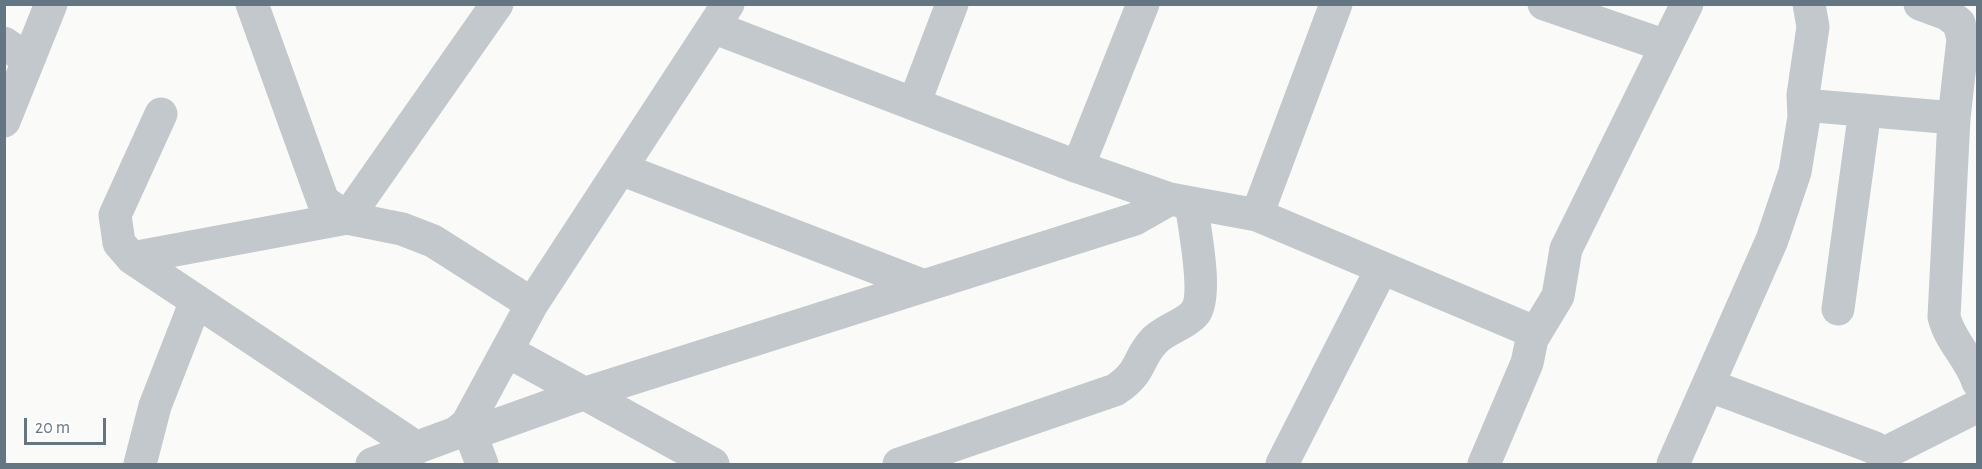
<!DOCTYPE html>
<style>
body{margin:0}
#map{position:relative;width:1982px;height:469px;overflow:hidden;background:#fafaf8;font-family:"Alegreya Sans",sans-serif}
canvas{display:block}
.frame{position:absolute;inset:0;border:6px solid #657683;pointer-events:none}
.scale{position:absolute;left:24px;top:418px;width:82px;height:27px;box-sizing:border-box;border:3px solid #657683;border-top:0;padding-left:8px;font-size:18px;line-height:21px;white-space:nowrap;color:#657683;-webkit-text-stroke:4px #fff;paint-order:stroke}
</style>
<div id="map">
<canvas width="1982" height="469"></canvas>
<div class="frame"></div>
<div class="scale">20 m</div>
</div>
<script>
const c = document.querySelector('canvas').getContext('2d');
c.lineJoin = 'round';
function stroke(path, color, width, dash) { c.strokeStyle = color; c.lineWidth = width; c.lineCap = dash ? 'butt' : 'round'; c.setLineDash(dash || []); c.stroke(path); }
const street = new Path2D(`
 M252 4 323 201 347 218 402 229 433 241 532 304
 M1544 4 1666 46
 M1920 4 1947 14 1959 23 1963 39 1954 118 1944 317C1950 341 1970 358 1978 382
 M713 27 1078 167 1170 199 1257 215 1527 329 1532 339 1527 363 1484 464
 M4 43 27 59
 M914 104 952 4
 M1804 105 1954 118
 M4 121 51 4
 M1078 167 1143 4
 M621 169 924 286
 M1257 215 1336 4
 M132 258 119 243 115 215 161 114
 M1838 309 1865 110
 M1532 339 1558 296 1566 249 1687 4
 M507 351 713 464
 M1708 385 1875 448 1881 455 1884 464
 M467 424 482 464
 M471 434 583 394 1135 219 1170 199
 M417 448 132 258 347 218 497 4
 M1881 455 1978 406
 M140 464 155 406 196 301
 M372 464 456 433 467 424 532 304 728 4
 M899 464 1115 390C1144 371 1136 359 1155 340 1166 329 1184 325 1194 314 1209 298 1194 226 1191 203
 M1282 464 1382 268
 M1673 464 1772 240 1795 172 1804 117 1803 95 1813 27 1809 4`);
stroke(street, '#c3c8cc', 33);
</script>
